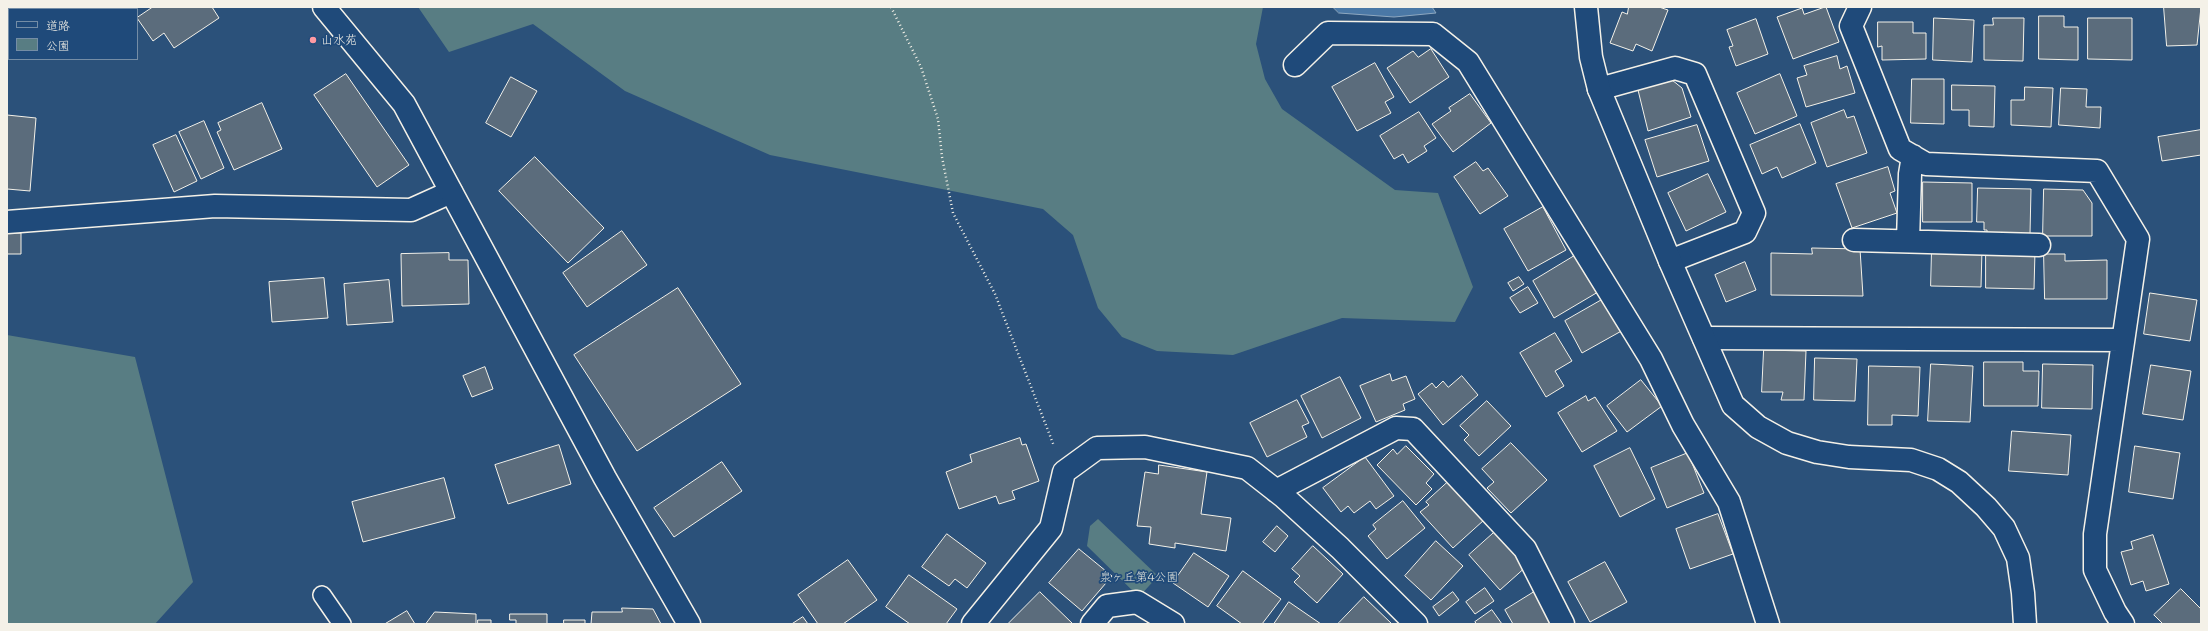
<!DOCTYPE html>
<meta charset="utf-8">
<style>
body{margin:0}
#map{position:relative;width:2208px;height:631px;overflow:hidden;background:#2b517a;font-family:Mali,"Klee One",sans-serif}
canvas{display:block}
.frame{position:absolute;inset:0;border:8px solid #f4f1e8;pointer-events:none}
.legend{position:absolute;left:8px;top:8px;width:130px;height:52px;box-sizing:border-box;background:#1f4a7a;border:1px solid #748da6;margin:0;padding:5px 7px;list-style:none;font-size:12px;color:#f4f1e8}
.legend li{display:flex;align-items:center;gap:8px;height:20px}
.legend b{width:20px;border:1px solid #748da6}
</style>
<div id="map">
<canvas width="2208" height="631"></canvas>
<div class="frame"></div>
<ul class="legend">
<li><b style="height:5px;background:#1f4a7a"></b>道路</li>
<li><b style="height:11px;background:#587d83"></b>公園</li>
</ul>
</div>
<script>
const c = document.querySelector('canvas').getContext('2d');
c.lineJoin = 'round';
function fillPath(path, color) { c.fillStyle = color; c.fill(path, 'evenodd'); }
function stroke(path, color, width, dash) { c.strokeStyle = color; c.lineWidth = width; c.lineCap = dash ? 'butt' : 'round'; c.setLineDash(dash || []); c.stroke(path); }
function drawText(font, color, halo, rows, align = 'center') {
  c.font = font + ' Mali,"Klee One",sans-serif'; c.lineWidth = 3.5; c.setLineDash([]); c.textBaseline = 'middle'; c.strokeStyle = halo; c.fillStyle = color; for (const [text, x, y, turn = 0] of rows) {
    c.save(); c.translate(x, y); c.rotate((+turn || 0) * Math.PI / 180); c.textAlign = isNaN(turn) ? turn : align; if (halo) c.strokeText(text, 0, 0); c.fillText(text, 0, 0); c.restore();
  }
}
const green = new Path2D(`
 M418 7H1263L1256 44 1265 79 1282 109 1395 190 1438 193 1473 287 1455 322 1342 318 1233 355 1157 351 1122 337 1098 308 1073 235 1043 209 770 155 625 91 533 24 449 52Z
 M7 335 135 357 193 582 155 624H7Z
 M1098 519 1158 576 1139 597 1087 546 1090 526Z`);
const water = new Path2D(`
 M1333 7H1432L1436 13 1394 17 1339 13Z`);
const building = new Path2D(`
 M69 7H136L138 9H71Z
 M153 7H212L219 18 174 48 164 33 153 41 137 18Z
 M1629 7H1659L1668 10 1652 51 1636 44 1633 51 1610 43 1622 12 1627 14Z
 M1826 7 1839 42 1793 59 1777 17 1802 8 1804 14Z
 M2164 7H2201L2197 45 2167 46Z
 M2039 16H2064V27H2078V60L2039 59Z
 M1934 18 1974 20 1972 62 1933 60Z
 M1993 18H2024L2023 61 1984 60V25H1993Z
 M2088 18H2132V60L2088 59Z
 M1756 19 1768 54 1736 66 1729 47 1733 46 1727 30Z
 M1878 22H1913V33H1926V59L1882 60V46L1878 47Z
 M1431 49 1449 77 1410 103 1387 68 1413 51 1418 57Z
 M1837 56 1840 69 1847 66 1855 93 1806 107 1797 78 1807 75 1804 66Z
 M1375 63 1394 97 1385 102 1391 113 1357 131 1332 87Z
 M346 74 409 165 377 187 314 95Z
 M1780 74 1797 116 1755 134 1737 93Z
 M511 77 537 91 511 137 486 123Z
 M1912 79H1944V124L1911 123Z
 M1672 80 1682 88 1691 117 1648 131 1638 90Z
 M1952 85 1995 86 1994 127 1969 126V110H1952Z
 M2025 87 2053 88 2051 127 2011 125V100H2024Z
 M2061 88 2087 89 2086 107H2101L2100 128 2059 125Z
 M1470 94 1491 123 1453 152 1432 124 1451 111 1449 108Z
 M262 103 282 149 234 170 217 132 221 130 218 123Z
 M1844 110 1847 118 1854 116 1867 153 1827 167 1811 123Z
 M1419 112 1436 138 1424 146 1427 151 1408 163 1403 154 1394 159 1380 136Z
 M7 115 36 118 30 191 7 189Z
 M204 121 224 168 201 179 179 132Z
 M1800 124 1816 163 1782 178 1777 167 1762 174 1750 145Z
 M1697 125 1709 161 1657 177 1645 140Z
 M2201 130V155L2162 161 2158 137Z
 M176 135 197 181 174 192 153 145Z
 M535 157 604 228 568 263 499 191Z
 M1476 162 1483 171 1488 168 1508 196 1480 214 1454 177Z
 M1888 167 1895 191 1890 193 1897 213 1852 228 1836 184Z
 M1708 174 1726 212 1686 231 1668 193Z
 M1923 182 1972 183V222H1923Z
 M1978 188 2031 189 2030 234 1987 233V230H1984V222H1977Z
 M2044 189 2083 190 2092 203V236H2043Z
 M1543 207 1566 250 1528 271 1504 229Z
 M622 231 647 265 587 307 563 273Z
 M7 233H21V254H7Z
 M1812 248 1860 249 1863 296 1771 295V253L1812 254Z
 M1932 248 1982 249 1981 287 1931 286Z
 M1986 250 2035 251 2034 289 1986 288Z
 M449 253V260H468L469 304 402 306 401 254Z
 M2044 254H2065V261L2107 260V299H2045Z
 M1576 255 1598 292 1554 318 1533 281Z
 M1745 262 1756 290 1726 302 1715 275Z
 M1519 277 1524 284 1513 291 1508 283Z
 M324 278 328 318 272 322 269 282Z
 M389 280 393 322 347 325 344 284Z
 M1528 287 1538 303 1520 313 1510 298Z
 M678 288 741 384 637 451 574 355Z
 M2150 293 2197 300 2190 341 2144 334Z
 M1607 297 1625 329 1582 353 1565 321Z
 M1555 333 1572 361 1555 371 1564 386 1546 397 1520 353Z
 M1764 350 1806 351 1804 400H1781L1783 392H1762Z
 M1815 358 1857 359 1855 401 1814 400Z
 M1984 362H2023V371H2039L2038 406H1984Z
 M1931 364 1973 366 1970 422 1928 421Z
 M2043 364 2093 365 2092 409 2042 408Z
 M2151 365 2191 371 2183 420 2143 414Z
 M1869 366 1920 367 1918 416 1892 415V425H1868Z
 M485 367 493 389 472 397 463 376Z
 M1390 374 1392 381 1406 376 1415 399 1403 404 1405 410 1376 422 1360 386Z
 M1462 376 1478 395 1443 425 1418 394 1432 383 1436 388 1443 381 1448 387Z
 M1340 377 1361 418 1322 438 1301 396Z
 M1641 380 1662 406 1627 432 1607 406Z
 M1586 396 1588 401 1595 397 1617 431 1582 452 1558 413Z
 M1297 400 1309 423 1302 426 1307 437 1267 457 1250 423Z
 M1487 401 1511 426 1479 456 1464 440 1469 435 1460 426Z
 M2012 431 2071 435 2068 475 2009 471Z
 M1020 438 1022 445 1026 444 1039 481 1012 491 1015 499 999 504 996 496 959 509 946 472 972 462 970 455Z
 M1511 443 1547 480 1511 513 1487 488 1494 482 1482 469Z
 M559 445 571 484 508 504 495 465Z
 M1406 446 1434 474 1426 483 1432 489 1416 505 1377 465 1393 449 1397 454Z
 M2135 446 2180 453 2173 499 2129 492Z
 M1630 448 1655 499 1620 517 1594 466Z
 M1688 453 1704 493 1667 508 1651 468Z
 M1365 457 1394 496 1376 509 1370 501 1354 513 1348 506 1341 512 1323 488Z
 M722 462 742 491 674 537 654 508Z
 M1159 465 1207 472 1201 514 1231 518 1226 551 1175 543V548L1149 544 1151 527 1137 526 1145 472 1158 474Z
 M444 478 455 518 363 542 352 502Z
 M1448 482 1484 520 1453 548 1420 512 1429 505 1426 502Z
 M1403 501 1425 528 1387 559 1368 536 1376 529 1373 525Z
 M1718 514 1733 554 1690 569 1676 529Z
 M1277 526 1288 536 1275 552 1263 542Z
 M1497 530 1528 565 1500 590 1469 555Z
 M947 534 986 563 967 588 955 579 949 586 922 567Z
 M2153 535 2169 584 2146 591 2143 581 2131 585 2121 552 2133 549 2131 542Z
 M1436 541 1463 566 1431 600 1405 576Z
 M1313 546 1343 574 1317 603 1294 582 1300 576 1292 569Z
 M1079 549 1112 576 1082 611 1049 583Z
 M1194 553 1229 576 1208 607 1173 583Z
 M848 560 877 600 843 624H818L798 595Z
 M1605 562 1627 602 1590 622 1568 582Z
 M1243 571 1281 599 1262 624H1242L1217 606Z
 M909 575 957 609 946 624H910L886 607Z
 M1485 588 1494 601 1475 614 1466 602Z
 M1539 589 1557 619 1548 624H1513L1505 610Z
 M2181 589 2201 609V624H2163L2154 615Z
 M1040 592 1073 624H1008Z
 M1453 592 1459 600 1439 616 1433 607Z
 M1364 597 1392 624H1340L1339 623Z
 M1289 602 1321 624H1274Z
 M622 608 653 609 661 624H591L592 612H622Z
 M1492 610 1502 624H1477L1475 622Z
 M407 611 415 624H385Z
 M435 612 476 614V624H426Z
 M510 614H547V624H516V620H510Z
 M803 617 808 624H792Z
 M478 620H491V624H478Z
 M564 620H585V624H564Z`);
const path = new Path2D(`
 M891 7 921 67 938 119 942 157 953 213 995 294 1054 446`);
const lane = new Path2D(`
 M322 595 342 624`);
const street = new Path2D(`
 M1860 7 1851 26 1900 149 1926 164 2097 171 2138 239 2095 534V570L2115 612 2123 624
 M1295 65 1328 33 1433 34 1468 62 1651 359 1683 425 1729 502 1768 624
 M1599 89 1675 68 1695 74 1754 213 1745 232 1670 261
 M7 222 215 206 411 210 451 192
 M1854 240 2039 245
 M1908 241 1910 174 1913 156
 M1704 338 2123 340
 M1276 491 1396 428 1413 429 1525 549 1563 624
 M973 624 1051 528 1064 472 1097 448 1145 447 1247 468 1284 497 1340 548 1416 624
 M1092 624 1107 606 1137 602 1173 624`);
const secondary = new Path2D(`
 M324 7 404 104 605 478 689 624
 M1586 7 1591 57 1599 89 1670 261 1733 405 1758 427 1787 443 1817 452 1849 457 1911 460 1938 469 1959 482 1986 507 2004 528 2018 558 2023 593 2025 624`);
const markers = [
 [313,40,4,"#ff9aa2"]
];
const poiNames = [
 ["山水苑",321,40]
];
const parkNames = [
 ["泉ヶ丘第4公園",1139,577]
];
fillPath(green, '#587d83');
fillPath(water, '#4a78a6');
stroke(water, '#8ea8c0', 1);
fillPath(building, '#5b6c7c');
stroke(building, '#f4f1e8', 1);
stroke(lane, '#f4f1e8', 20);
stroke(street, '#f4f1e8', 25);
stroke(secondary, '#f4f1e8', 25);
stroke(path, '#f4f1e8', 2.5, [1, 3]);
stroke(lane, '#1f4a7a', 17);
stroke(street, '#1f4a7a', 22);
stroke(secondary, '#1f4a7a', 22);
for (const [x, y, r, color] of markers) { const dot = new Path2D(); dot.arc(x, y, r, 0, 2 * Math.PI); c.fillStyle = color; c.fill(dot); stroke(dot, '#1f4a7a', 1.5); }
drawText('12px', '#f4f1e8', '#1f4a7a', poiNames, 'left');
drawText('12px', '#dde0d9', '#1f4a7a', parkNames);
</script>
